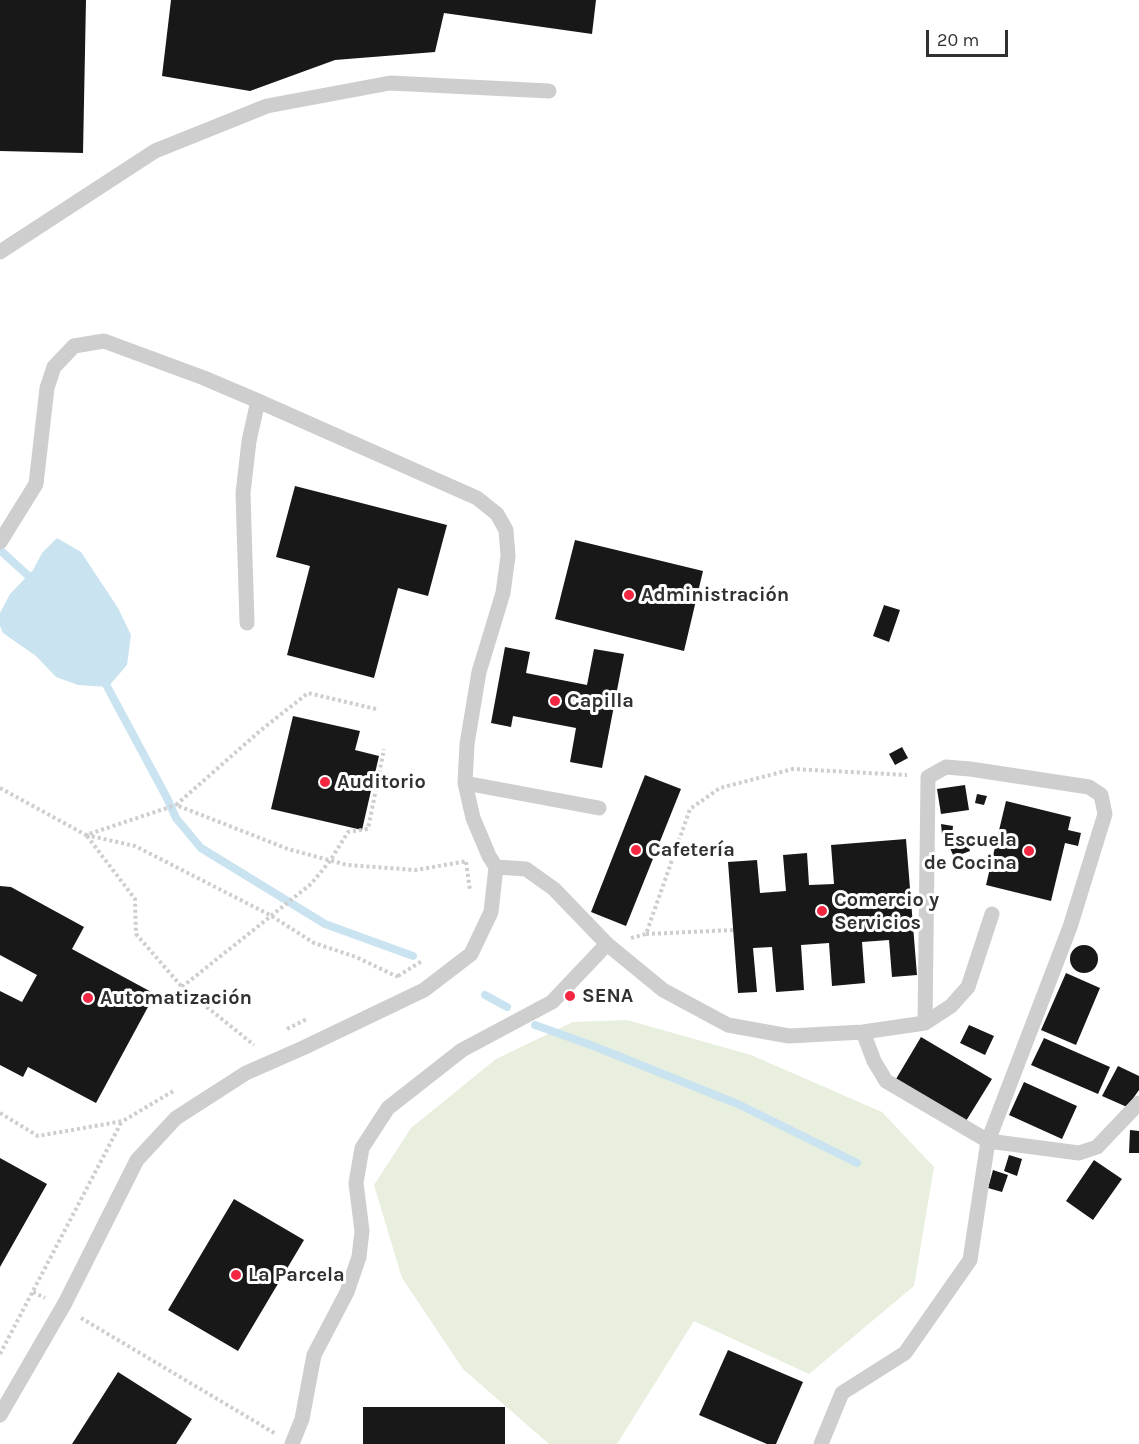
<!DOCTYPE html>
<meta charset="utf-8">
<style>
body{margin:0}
#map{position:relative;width:1139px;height:1444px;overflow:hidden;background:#fff;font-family:Karla,sans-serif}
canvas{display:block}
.scale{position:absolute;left:926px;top:30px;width:82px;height:27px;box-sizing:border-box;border:3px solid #313131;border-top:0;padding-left:8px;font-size:18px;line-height:21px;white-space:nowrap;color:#313131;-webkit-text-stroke:4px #fff;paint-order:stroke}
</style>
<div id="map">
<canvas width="1139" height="1444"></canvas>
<div class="scale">20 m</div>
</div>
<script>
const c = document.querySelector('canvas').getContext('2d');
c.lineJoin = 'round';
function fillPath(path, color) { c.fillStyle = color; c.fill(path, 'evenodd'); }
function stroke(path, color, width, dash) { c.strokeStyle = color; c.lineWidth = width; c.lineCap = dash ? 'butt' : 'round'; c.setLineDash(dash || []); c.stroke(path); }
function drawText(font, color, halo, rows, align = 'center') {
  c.font = font + ' Karla,sans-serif'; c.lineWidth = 6; c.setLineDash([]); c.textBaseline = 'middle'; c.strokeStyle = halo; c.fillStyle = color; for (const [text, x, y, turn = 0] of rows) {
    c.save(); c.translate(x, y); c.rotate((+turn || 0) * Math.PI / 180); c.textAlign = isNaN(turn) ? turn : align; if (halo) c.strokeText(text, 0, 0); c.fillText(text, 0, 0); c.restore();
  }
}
const green = new Path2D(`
 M627 1020 751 1055 882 1112 934 1167 914 1286 809 1374 694 1321 617 1444H549L463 1369 402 1278 374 1185 411 1128 496 1059 573 1022Z`);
const water = new Path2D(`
 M57 538 81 552 118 608 131 635 127 665 108 687 78 685 56 677 36 656 3 633 0 626V613L10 594 33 570 42 553Z`);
const stream = new Path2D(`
 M0 550 34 581
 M102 677 167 798 176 818 201 848 325 924 413 956
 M485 995 507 1007
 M535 1025 596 1047 740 1105 857 1163`);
const building = new Path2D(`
 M0 0H86L83 153 0 151Z
 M171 0H596L592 34 444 13 435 52 335 60 250 91 162 76Z
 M295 486 447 525 428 596 398 588 374 678 287 655 310 566 276 557Z
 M575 540 703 571 684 651 555 619Z
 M884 605 900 610 889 642 873 636Z
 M505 647 530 652 526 673 587 685 594 649 624 654 602 768 570 762 576 728 513 716 511 727 491 723Z
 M293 716 360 731 355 750 379 756 362 830 271 809Z
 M902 747 908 758 895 765 889 754Z
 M645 775 681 789 626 926 591 912Z
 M965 785 969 810 941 814 937 789Z
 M977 794 987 796 984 805 975 803Z
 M1006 801 1071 817 1068 830 1081 833 1078 846 1065 843 1051 901 986 885Z
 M941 824 953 826 952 836 942 834Z
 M906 839 917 975 892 977 889 940 862 942 865 983 832 986 829 943 801 945 804 990 776 992 772 947 753 948 757 992 738 993 728 862 757 860 760 893 786 891 783 855 807 853 809 885 834 884 831 845Z
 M967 840 970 851 954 857 949 846Z
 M0 886 11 887 84 927 72 949 155 994 96 1103 28 1067 23 1077 0 1065V991L22 1002 37 975 0 955Z
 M1070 959a14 14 0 1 1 28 0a14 14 0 1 1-28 0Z
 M1066 973 1100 988 1076 1045 1041 1030Z
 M969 1025 994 1036 985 1055 960 1043Z
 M921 1037 992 1079 966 1121 896 1079Z
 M1044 1038 1110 1067 1098 1094 1031 1065Z
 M1118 1066 1139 1076V1090L1127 1107 1102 1096Z
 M1024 1082 1077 1106 1062 1139 1009 1115Z
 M1130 1130 1139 1131V1153H1129Z
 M1009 1155 1022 1159 1017 1176 1004 1171Z
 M0 1158 47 1184 0 1267Z
 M1094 1160 1122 1179 1093 1220 1066 1201Z
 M993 1170 1008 1175 1002 1192 988 1188Z
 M234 1199 304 1240 238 1351 168 1310Z
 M728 1350 803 1382 776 1444H767L699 1415Z
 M118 1372 192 1419 176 1444H72Z
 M363 1407H505V1444H363Z`);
const path = new Path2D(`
 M376 709 308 693 261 730 176 805 288 849 347 865 416 870 467 861
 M0 788 86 835 176 805
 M86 835 135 846 270 915 314 943 356 957 398 977
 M87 836 135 899 136 934 182 987 254 1045
 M466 862 470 890
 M646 934 734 930
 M631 938 646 934 690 809 720 788 793 769 907 775
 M398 976 422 961
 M182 987 311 884 330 861 348 832 368 829 384 749
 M287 1029 307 1019
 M0 1113 38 1136 123 1121 175 1090
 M33 1292 45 1298
 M81 1318 276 1434
 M0 1354 122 1121`);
const service = new Path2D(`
 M0 252 155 151 267 106 390 83 549 91
 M0 542 36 484 47 388 54 367 74 346 104 341 204 378 258 401 477 498 497 514 506 530 508 556 503 593 479 672 467 744 465 783 473 818 489 856 496 867 491 912 471 954 424 990 303 1048 246 1073 176 1118 137 1160 65 1303 0 1415
 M247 623 243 493 249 441 258 401
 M465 783 599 808
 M496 867 526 869 554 889 607 944 663 990 728 1025 789 1036 863 1032 925 1023 951 1006 968 987 992 914
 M863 1032 874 1061 886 1081 988 1141 1079 1153 1097 1147 1139 1103
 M292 1444 302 1419 314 1355 347 1292 359 1257 362 1231 356 1183 362 1148 388 1108 462 1050 552 1002 607 944
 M821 1444 842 1393 905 1353 970 1260 988 1141 1070 927 1105 814 1101 795 1089 787 970 769 946 767 928 777 925 1023`);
const markers = [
 [629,595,6,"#f42743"],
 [555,701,6,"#f42743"],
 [325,782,6,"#f42743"],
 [636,850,6,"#f42743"],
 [1029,851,6,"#f42743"],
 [822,911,6,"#f42743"],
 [570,996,6,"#f42743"],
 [88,998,6,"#f42743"],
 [236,1275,6,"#f42743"]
];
const poiNames = [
 ["Administración",641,595],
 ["Capilla",567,701],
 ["Auditorio",337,782],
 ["Escuela",1017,840,"right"],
 ["de Cocina",1017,863,"right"],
 ["Cafetería",648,850],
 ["Comercio y",834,900],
 ["Servicios",834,923],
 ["SENA",582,996],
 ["Automatización",100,998],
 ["La Parcela",248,1275]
];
fillPath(green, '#e8efde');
fillPath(water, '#c9e3f0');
stroke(stream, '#c9e3f0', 8);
fillPath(building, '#181818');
stroke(path, '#cecece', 4, [3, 3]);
stroke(service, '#cecece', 15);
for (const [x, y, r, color] of markers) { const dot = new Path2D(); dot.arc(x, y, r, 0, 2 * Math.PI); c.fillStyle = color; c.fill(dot); stroke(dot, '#fff', 2); }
drawText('bold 20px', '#313131', '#fff', poiNames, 'left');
</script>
